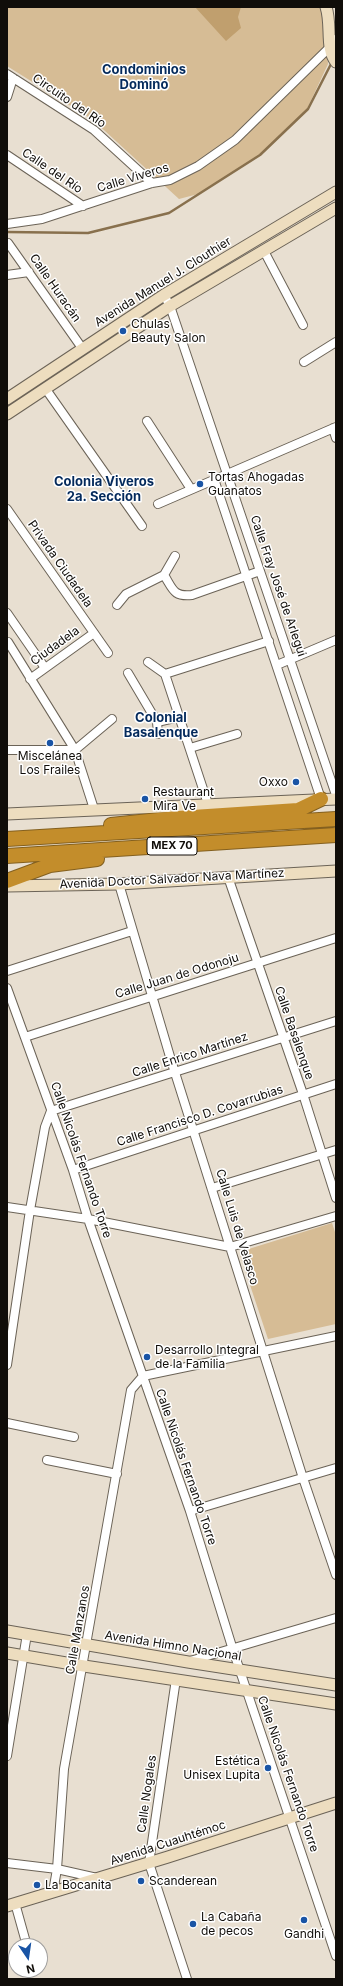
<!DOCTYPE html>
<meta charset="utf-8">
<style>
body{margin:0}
#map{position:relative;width:343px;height:1986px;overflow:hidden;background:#e8dfd1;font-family:Inter,sans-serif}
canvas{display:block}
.frame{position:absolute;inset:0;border:8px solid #100d09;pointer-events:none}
.north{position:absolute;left:8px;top:1938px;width:40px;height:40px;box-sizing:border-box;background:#fff;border:1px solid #9f9e9d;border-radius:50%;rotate:167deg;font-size:11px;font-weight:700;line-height:16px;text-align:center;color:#100d09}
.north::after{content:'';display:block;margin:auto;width:14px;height:18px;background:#1954a5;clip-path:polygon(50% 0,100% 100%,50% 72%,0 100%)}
</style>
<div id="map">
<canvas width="343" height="1986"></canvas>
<div class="frame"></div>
<div class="north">N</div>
</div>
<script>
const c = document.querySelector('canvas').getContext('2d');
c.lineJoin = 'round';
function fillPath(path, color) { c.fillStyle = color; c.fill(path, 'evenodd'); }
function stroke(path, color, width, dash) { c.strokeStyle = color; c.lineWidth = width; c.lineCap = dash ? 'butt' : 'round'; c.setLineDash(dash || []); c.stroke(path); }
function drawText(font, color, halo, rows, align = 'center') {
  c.font = font + ' Inter,sans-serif'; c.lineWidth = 3; c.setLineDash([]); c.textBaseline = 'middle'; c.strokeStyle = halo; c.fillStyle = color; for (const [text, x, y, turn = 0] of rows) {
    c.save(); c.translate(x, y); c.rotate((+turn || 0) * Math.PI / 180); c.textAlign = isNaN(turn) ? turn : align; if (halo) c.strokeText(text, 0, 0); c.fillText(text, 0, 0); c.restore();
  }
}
const green = new Path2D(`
 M7 7H320L325 24 328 64 307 109 259 156 198 194 179 199 93 120 7 66Z
 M332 1223 336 1235V1324L268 1339 239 1252Z`);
const forest = new Path2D(`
 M195 7H241L238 17 241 28 226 41Z`);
const stream = new Path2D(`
 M7 232 88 233 169 213 260 155 308 109 332 62`);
const street = new Path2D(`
 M7 74 94 130 152 183
 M7 97 13 78
 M7 155 83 206
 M7 224 42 219 152 183 170 180 198 166 235 140 330 47 336 39
 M8 243 82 348
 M264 251 303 325
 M7 275 29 272
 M164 295 170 306 336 795
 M304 362 336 342
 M45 388 142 526
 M147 421 191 489
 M333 428 336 438
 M214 479 321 799
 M158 504 336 427
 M7 509 108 653
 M164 575C173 589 173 597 192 595L260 571
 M117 605 126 594 164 575 175 556
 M7 613 45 668
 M8 642 75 750 94 809
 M148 662 165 674
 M277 665 336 640
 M128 673 157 722 158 734
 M165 674 208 804
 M165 674 269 641
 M30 679 94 633
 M157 722 179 717
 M190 748 237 734
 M7 750H75L112 719
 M228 877 303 1094 336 1198
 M119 884 171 1060 303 1478 336 1575
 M7 971 132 931
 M7 988 73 1170 88 1219 190 1511 233 1650 336 1956
 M25 1037 336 938
 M73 1170 336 1084
 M212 1188 336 1150
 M7 1207 88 1219 230 1247 336 1216
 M7 1365 30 1210 45 1127 51 1111 336 1021
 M7 1423 74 1437
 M47 1460 117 1474
 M190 1511 336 1468
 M190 1661 336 1618
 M176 1679 149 1863 187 1979
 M7 1756 27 1634
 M7 1863 57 1869 97 1878
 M53 1892 57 1869 64 1769 131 1390 143 1376 336 1336
 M15 1903 27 1946`);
const secondary = new Path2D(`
 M326 7C332 25 325 48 336 62
 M7 399 164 295 336 192
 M7 414 170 306 336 208
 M7 814 336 799
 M7 886 119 884 336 871
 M7 1631 188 1662 336 1685
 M7 1653 84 1666 336 1704
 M7 1906 168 1857 336 1803`);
const highway = new Path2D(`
 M111 825 178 818 298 810 321 799
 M7 839 336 819
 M7 856 336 835
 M7 881 50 865 97 859`);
const markers = [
 [123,331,4,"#1954a5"],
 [200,484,4,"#1954a5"],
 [50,743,4,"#1954a5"],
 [296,782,4,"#1954a5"],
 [145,799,4,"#1954a5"],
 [147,1357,4,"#1954a5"],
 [268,1768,4,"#1954a5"],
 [141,1881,4,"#1954a5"],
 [37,1885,4,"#1954a5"],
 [304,1920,4,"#1954a5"],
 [193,1924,4,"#1954a5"]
];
const shields = [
 [172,846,50]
];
const shieldNames = [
 ["MEX 70",172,846]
];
const streetNames = [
 ["Circuito del Río",69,101,34],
 ["Calle del Río",52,171,34],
 ["Calle Viveros",133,178,-17],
 ["Avenida Manuel J. Clouthier",163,282,-32],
 ["Calle Huracán",55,288,55],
 ["Privada Ciudadela",60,564,55],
 ["Calle Fray José de Arlegui",278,586,71],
 ["Ciudadela",55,646,-36],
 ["Avenida Doctor Salvador Nava Martínez",172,879,-3],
 ["Calle Juan de Odonoju",177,976,-17],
 ["Calle Basalenque",294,1033,71],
 ["Calle Enrico Martínez",190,1055,-18],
 ["Calle Francisco D. Covarrubias",200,1116,-18],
 ["Calle Nicolás Fernando Torre",81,1160,71],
 ["Calle Luis de Velasco",237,1227,73],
 ["Calle Nicolás Fernando Torre",186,1467,71],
 ["Calle Manzanos",78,1630,-80],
 ["Avenida Himno Nacional",173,1646,9],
 ["Calle Nicolás Fernando Torre",288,1774,71],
 ["Calle Nogales",147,1794,-82],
 ["Avenida Cuauhtémoc",168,1843,-18]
];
const poiNames = [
 ["Chulas",131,324],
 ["Beauty Salon",131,338],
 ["Tortas Ahogadas",208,477],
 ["Guanatos",208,491],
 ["Miscelánea",50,756,"center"],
 ["Los Frailes",50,770,"center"],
 ["Oxxo",288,782,"right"],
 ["Restaurant",153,792],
 ["Mira Ve",153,806],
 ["Desarrollo Integral",155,1350],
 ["de la Familia",155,1364],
 ["Estética",260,1761,"right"],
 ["Unisex Lupita",260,1775,"right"],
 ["Scanderean",149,1881],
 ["La Bocanita",45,1885],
 ["La Cabaña",201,1917],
 ["de pecos",201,1931],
 ["Gandhi",304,1934,"center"]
];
const neighbourhoodNames = [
 ["Condominios",144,70],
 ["Dominó",144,85],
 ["Colonia Viveros",104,482],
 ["2a. Sección",104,497],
 ["Colonial",161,718],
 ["Basalenque",161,733]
];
fillPath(green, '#d6bc95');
fillPath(forest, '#c09f6e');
stroke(stream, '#88704d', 2.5);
stroke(street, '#6b6357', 10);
stroke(secondary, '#6b6357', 13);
stroke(highway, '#84601f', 16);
stroke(street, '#fff', 8);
stroke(secondary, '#edddbf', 11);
stroke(highway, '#c38d2b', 14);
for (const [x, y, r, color] of markers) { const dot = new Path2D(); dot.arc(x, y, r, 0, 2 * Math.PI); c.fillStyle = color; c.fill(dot); stroke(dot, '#fff', 1.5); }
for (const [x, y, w] of shields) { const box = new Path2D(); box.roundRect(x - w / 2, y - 9, w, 18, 3); c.fillStyle = '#fff'; c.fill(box); stroke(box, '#100d09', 1); }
drawText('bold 11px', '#100d09', null, shieldNames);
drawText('12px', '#100d09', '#fff', streetNames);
drawText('12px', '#100d09', '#fff', poiNames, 'left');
drawText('bold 13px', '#042a5c', '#fff', neighbourhoodNames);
</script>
